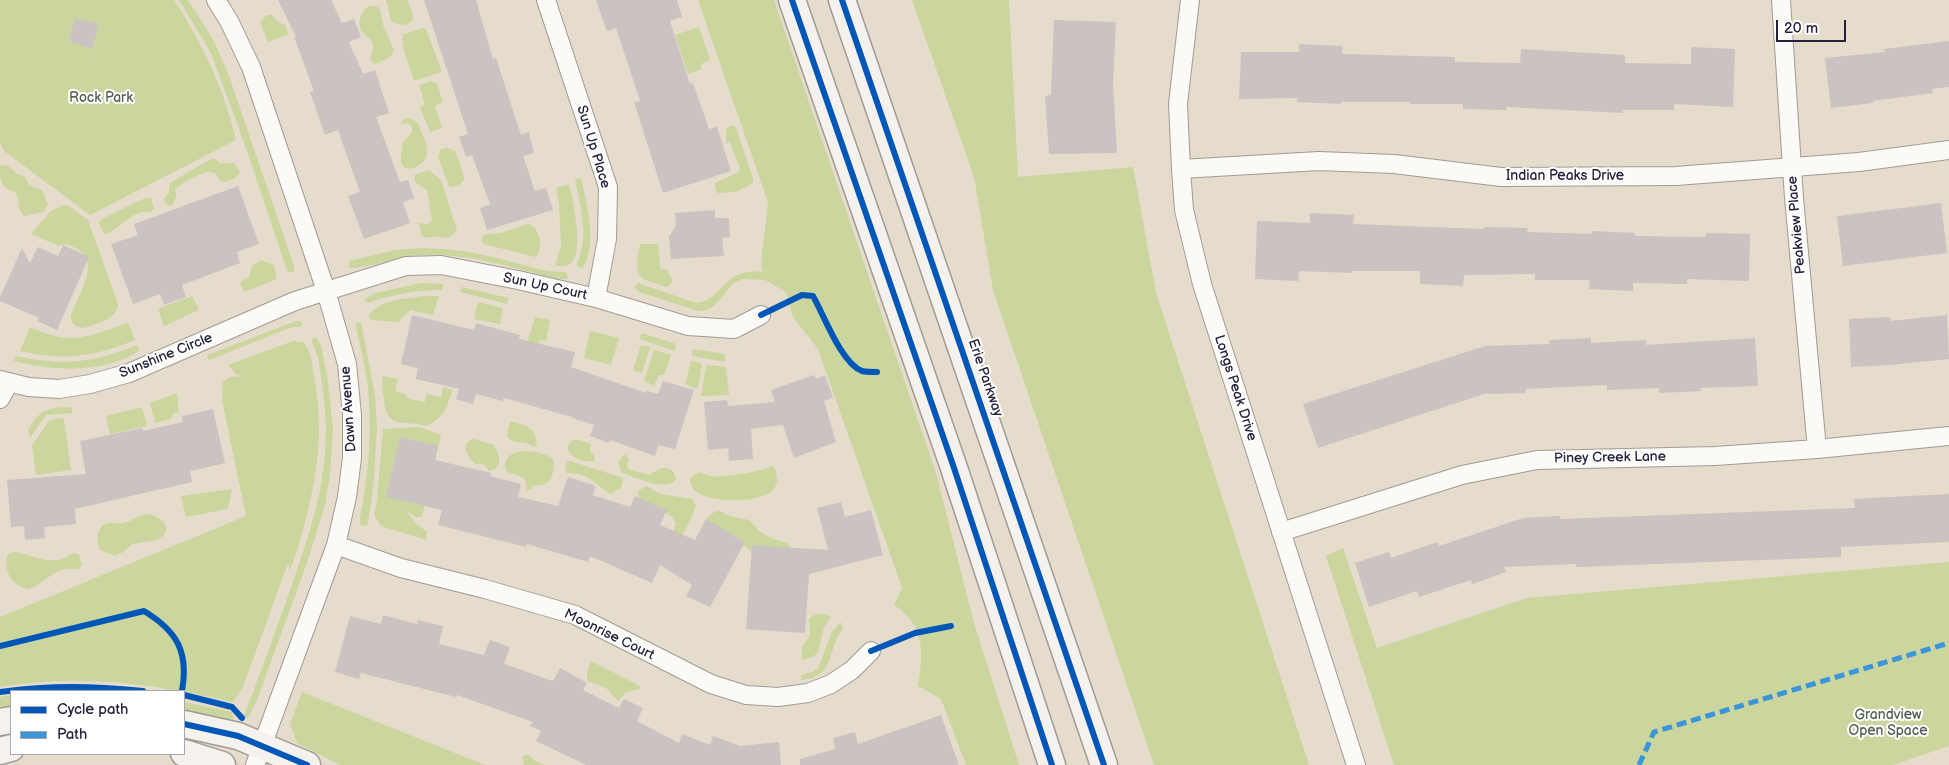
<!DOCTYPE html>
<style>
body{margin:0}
#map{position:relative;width:1949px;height:765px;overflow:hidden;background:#e5dccb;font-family:"Balsamiq Sans",sans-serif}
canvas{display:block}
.legend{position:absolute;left:10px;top:690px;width:175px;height:65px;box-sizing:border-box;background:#fff;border:1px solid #a7a7b1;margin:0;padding:6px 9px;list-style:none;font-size:15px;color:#22223b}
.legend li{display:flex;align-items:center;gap:10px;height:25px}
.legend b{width:25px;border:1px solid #a7a7b1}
.scale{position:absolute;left:1776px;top:20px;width:70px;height:22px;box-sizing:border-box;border:2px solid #22223b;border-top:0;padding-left:6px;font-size:15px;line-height:18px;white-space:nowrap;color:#22223b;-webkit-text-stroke:4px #fff;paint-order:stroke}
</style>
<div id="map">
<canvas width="1949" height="765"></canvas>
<ul class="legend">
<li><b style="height:6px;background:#0057b8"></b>Cycle path</li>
<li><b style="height:6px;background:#3b95d9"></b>Path</li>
</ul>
<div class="scale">20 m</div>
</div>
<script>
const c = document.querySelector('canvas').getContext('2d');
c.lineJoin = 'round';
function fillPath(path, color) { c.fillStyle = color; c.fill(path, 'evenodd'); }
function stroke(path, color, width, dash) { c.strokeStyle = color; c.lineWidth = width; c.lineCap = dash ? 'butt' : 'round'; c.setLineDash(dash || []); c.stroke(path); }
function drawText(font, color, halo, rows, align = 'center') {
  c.font = font + ' "Balsamiq Sans",sans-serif'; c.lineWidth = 4; c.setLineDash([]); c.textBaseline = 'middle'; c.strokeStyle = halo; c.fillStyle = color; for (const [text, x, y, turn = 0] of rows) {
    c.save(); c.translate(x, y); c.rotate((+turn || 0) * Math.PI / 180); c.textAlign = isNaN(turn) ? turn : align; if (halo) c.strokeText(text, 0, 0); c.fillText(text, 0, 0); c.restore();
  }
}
const green = new Path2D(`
 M0 0H174C193 29 211 63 223 96 228 110 232 125 236 140L90 215 4 151 0 143Z
 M179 0H188L215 43 229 76 294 266V273L287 271 246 148 211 53Z
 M386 0H407C409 5 413 12 413 17 412 28 397 25 391 21Z
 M698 0H774L936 473 974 623 1019 765H966L941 699 918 686C923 654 926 625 894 605L902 588 818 349 793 317 786 292 765 280 743 279 733 284 714 306 707 310 698 311 639 292 634 287 638 283 696 303C723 302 721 267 763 272L761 263 768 202Z
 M912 0H1009L1018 177 1133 167 1156 293 1309 765H1154L993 290 974 177Z
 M370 5 378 7C383 14 381 22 385 30 394 51 402 54 374 64L370 58C373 53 374 47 372 42 370 38 366 36 363 33 356 24 361 11 370 5Z
 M267 15H272L279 23 285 25 288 34 268 42 260 22Z
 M699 27 710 60 701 64 702 69 688 74 675 35Z
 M422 28 426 29 442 72 414 81 403 47 402 35Z
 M432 81 437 84 443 102 435 106 442 128 430 132 420 107 425 105 419 85Z
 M409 118 418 123C421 133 428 143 427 153 427 165 404 177 401 161 400 155 403 149 403 142L412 133V127L408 123 400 124 403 120Z
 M732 125 736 128 753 178V183L736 192 718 193 716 191 715 183 739 172 740 169 730 142 726 143V129Z
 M447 148 455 151 464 176V180C460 185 455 188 449 186L438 157 441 149Z
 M213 158 220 163H234L240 172C235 180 230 181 222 182 218 179 219 175 214 173 206 168 183 183 175 189L176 197 173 205 169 206 164 201 165 197 169 193 170 183Z
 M7 165 16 173 25 177 29 185 42 190 48 204 43 212 24 216C15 204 21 202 15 192 0 187 0 182 0 166Z
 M429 170 441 180 457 230C448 241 447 237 435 237 429 237 428 239 422 236L419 223C425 223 427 227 432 221L427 190 415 182 414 178 416 174Z
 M581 178C587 203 598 246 582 269L576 265C590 240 581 206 575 180Z
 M569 184C573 199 583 249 573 261 568 267 561 266 555 266L561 246 559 204 556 188Z
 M151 198 154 209 150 212C130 210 123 228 106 234L102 231 99 222 102 219 143 199Z
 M63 205 69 206 88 220 118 304C117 320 97 323 84 328 77 328 71 324 71 317 76 297 103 263 77 249 71 245 65 243 59 246L31 234 51 211Z
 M528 224C540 227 545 249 535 257L484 244 481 240 485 234 501 233Z
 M640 244H658L660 268 667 270 673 281 668 287C635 278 634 278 640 244Z
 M424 248C451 249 475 252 501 259 522 264 545 273 566 272L568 279H559C513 268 467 252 420 255 396 256 373 268 349 268V261L395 250Z
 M261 260 274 265 277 279 244 292 240 282 249 277 252 266Z
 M421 283 444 284 442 290C416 290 393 294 368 303L364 299 376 293Z
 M461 287 509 298 507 304 460 292Z
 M192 296 199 310 164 326 158 309Z
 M424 296H439L433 315 410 310 398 322 370 320 369 315C381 299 405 299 424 296Z
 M478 302 503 308 500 324 474 319Z
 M535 317 550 320 546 341 540 340 537 352 525 350Z
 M296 321H302L301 327H292L209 360 207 355Z
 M361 322 375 395 377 426 374 480 368 525 361 526 360 518C369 472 373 426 367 380 364 361 359 341 355 323Z
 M128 323 135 340C94 357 63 361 20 351L30 327C71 346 87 337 128 323Z
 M590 331 619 338 611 365 584 358Z
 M642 333 676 344 675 351 640 339Z
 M315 337 321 345 328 381 333 430 330 475 325 505 308 560 257 700 248 718 244 716C259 677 273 638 287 599 313 525 335 464 322 384 320 369 319 354 311 341Z
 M293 341 303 342C312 351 312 365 314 377 323 428 319 461 308 511 303 531 298 550 290 570L288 563 243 687 233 702C155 684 80 673 0 687V617L246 516 222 400 223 382 230 377 244 376 237 375 228 365Z
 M137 345 140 350C105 374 52 371 14 361L16 356C61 366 95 363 137 345Z
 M641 345 650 347 642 373 633 370Z
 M693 349 725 354V362L692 356Z
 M654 350 671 355 664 375H659L654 386 644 381Z
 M691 361 702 363 699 384 697 389 685 384Z
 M706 365 726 367 729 395 701 396Z
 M383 376 398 379 395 391 407 395 406 398 425 402 426 394 441 397 443 387 452 390C447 408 445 416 427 426 404 419 386 431 384 399 383 392 381 382 383 376Z
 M177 393 179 412 173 414 171 419 155 423 150 403Z
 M71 407 73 413 46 415 30 438 28 430C41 408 47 408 71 407Z
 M142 407 147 426 110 434 106 416Z
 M58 418 64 419 71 470 36 475 32 445 49 421Z
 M510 421C525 425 536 427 537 444L534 447C523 439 515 446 507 436Z
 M419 427 441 435 422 517H415L406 510 415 523 427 532 426 540 381 526 374 515 377 500 383 429Z
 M474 439 494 445C500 456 504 468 489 471 486 465 483 462 476 464 468 458 458 443 474 439Z
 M575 439 591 444 590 451 595 457 594 461C582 464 555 451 575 439Z
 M521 451C533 451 543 452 553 459 555 469 553 483 541 485 538 486 535 485 533 486L531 490H527L525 479 506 471C503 458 510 454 521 451Z
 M623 455H626L629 459 627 466 628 469 649 475C659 469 664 464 674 472L676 480C665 492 635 477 622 473L618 463Z
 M570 461 623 478 621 488 610 494C596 484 587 472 568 473L565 470 567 462Z
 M772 466C776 470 777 474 777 480 777 507 704 504 693 489 691 486 690 481 690 478L699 472C703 473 706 475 710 476 724 478 759 472 772 466Z
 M646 486 660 494 692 499 696 505C695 511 684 534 680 538L672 533 676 524 673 517 661 510 639 503 638 491Z
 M232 489 228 509 186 517 181 496Z
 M719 511 729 516 749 520 759 531 771 538 787 543 794 552 765 563 746 547 736 543 705 521C709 515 712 512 719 511Z
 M146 514C156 515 162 518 167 528L164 535 157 540 132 544 125 551 115 556 100 550C97 541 95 526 108 523 113 522 118 524 124 523 132 521 138 516 146 514Z
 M1343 548 1377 648 1527 598 1949 562V746L1893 765H1394L1326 556Z
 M15 552C38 556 51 568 73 553L79 554 82 565 79 569C74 570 68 568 63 569 49 574 42 585 28 589 11 586 3 570 8 554Z
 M818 614H825L831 617 824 627 818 652 813 657 802 660V646C811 637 811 633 809 620L812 616Z
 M841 622 843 629C826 649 837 677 801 680V675L812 672 818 668 832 632Z
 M591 661 640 686V689L626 692 618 701 606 688 587 681V673Z
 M302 692 485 765H340L297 743 290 724Z
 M11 695V707L0 708V697Z
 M184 702 232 712 234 720 184 712Z
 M528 754 535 761 545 765H524L522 757Z`);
const building = new Path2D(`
 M278 0H331L342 23 354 19 361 37 349 42 363 74 375 70 389 113 376 117 400 182 408 180 414 198 403 202 410 223 364 239 348 196 360 192 338 130 325 135 310 92 314 91 294 37H296Z
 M424 0H476L493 59 496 58 521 135 529 132 534 153 523 156 535 191 546 188 553 210 487 230 480 208 490 204 472 155 466 157 459 137 468 134Z
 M596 0H677L682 17 670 21 690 84 693 83 709 129 717 127 731 171 663 193 634 102 640 101 616 28 607 31Z
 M75 18 99 24 92 49 69 41Z
 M1054 20 1116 22 1113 83 1117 153 1049 154 1045 96 1051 95Z
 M1949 41V87L1932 89 1933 93 1873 101V103L1831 108 1825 58 1885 52 1884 49Z
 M1299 44 1343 46 1342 54 1455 57V62L1520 63 1521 49 1625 55V63L1691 64V47L1735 49 1733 107 1674 104V110H1623V113L1506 107V110L1463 109V104H1410V102H1341V104L1297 102V98L1239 99 1241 52H1299Z
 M238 186 259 244 237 252 240 263 182 285 186 297 164 305 160 294 133 304 111 244 138 235 134 224Z
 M1941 203 1947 253 1843 266 1837 216Z
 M715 210V218H729L730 237 722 238 724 256 671 259 669 237 676 225 675 213Z
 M1310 213 1354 215 1353 224 1484 229 1485 227 1528 228 1527 232 1592 234V231L1635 233V236L1706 237V233L1750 234 1749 281 1687 279V284L1633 283V291L1589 289 1590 280H1535V274L1464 275 1463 286 1420 284V271H1352V273L1299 271 1298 281 1255 279 1257 221 1310 223Z
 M63 245 89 257 57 330 37 321 39 318 0 301V297L22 248 30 263 38 247 58 256Z
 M412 315 474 330 476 323 520 335 519 339 575 352 571 367 646 393 647 391 658 394 663 381 694 390 675 449 658 445 655 456 610 440 609 443 590 436 594 425 572 418V417L504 398 503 401 476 394 473 404 456 399 459 389 416 379 418 368 401 364Z
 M1947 315 1949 359 1890 365 1851 367 1849 319 1890 317V321Z
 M1591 338V343L1646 340V345L1755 338 1758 386 1700 388 1701 391 1659 393V388L1607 390V385L1526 389V393L1484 394 1318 448 1303 404 1485 346 1549 344V340Z
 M814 375 816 379 825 375 833 398 824 401 836 442 794 458 783 425 751 429 753 459 729 461 728 448 708 450 704 402 727 400 728 406 775 402 771 390Z
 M213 409 225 463 190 471 192 482 75 509 76 524 44 527 45 538 25 540 24 526 11 527 7 480 86 474 80 441 142 428 143 431 183 422 182 416Z
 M400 437 438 446 435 460 491 473 490 476 521 484 518 497 558 506 568 477 596 486 593 495 630 507 635 496 667 510 660 525 695 540 706 519 745 542 710 607 686 596 692 585 660 565 652 583 590 556 588 562 527 544 526 547 438 525 442 510 386 497Z
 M1949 494V542L1841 547V557L1631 565 1576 567V564L1504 567 1506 572 1472 584 1471 580 1419 597 1417 591 1369 607 1355 563 1389 552 1391 558 1438 542 1439 546 1523 518 1560 516V519L1855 508 1854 499Z
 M841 502 845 517 871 510 883 555 809 574 805 633 746 629 752 545 828 550 817 508Z
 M383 615 417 624 418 620 443 626 439 644 484 655 490 640 510 647 504 664 553 681 560 668 587 683 583 690 619 708 624 699 643 708 637 721 679 743 682 734 710 745 713 736 740 746 779 742 781 765H586L536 741 541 731 530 726 533 722 457 695 456 697 361 673 359 679 335 672 350 616 381 624Z
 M941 715 959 765H800V759L835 749 833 738 855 732 858 744Z`);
const street = new Path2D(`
 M216 0 229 21 251 67 326 291 347 364 352 415V458L347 497 336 545 255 765
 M546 0 608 187 607 239 596 298
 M1190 0 1178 104 1181 169 1184 210 1202 284 1356 765
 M1781 0 1794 198 1817 449
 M1181 169 1319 161 1394 164 1501 177 1676 176 1859 162 1949 150
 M0 380 29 387 59 389 90 384 129 373 295 301 406 266 441 265 518 280 596 298 688 326 734 329 761 315
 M0 399 9 383
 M1281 532 1462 475 1537 460 1715 456 1817 449 1949 436
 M336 545 401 568 485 589 575 615 711 684 746 695 778 697 808 693 831 684 852 670 871 651`);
const secondary = new Path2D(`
 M792 0 953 465 1052 765
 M842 0 1104 765
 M0 722 11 720
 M184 724 238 736 307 765
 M0 751 11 748
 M184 753 222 765`);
const quiet = new Path2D(`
 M1639 765 1654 732 1949 643`);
const cycleway = new Path2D(`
 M792 0 953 465 1052 765
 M842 0 1104 765
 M761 315 802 295 813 296C824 315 841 363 862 371 866 372 873 372 877 372
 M0 646 144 611C177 631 189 652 182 691
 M871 651 915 633 951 626
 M0 692C52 685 91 686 143 691
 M184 695 232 707 242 718
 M184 724 238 736 307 765`);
const parkNames = [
 ["Rock Park",101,98],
 ["Grandview",1888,715],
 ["Open Space",1888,731]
];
const streetNames = [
 ["Sun Up Place",593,147,73],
 ["Indian Peaks Drive",1565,176],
 ["Peakview Place",1797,225,-95],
 ["Sun Up Court",545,287,12],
 ["Sunshine Circle",166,356,-22],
 ["Erie Parkway",985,378,71],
 ["Longs Peak Drive",1235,388,72],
 ["Dawn Avenue",349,409,-94],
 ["Piney Creek Lane",1610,458,-1],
 ["Moonrise Court",609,635,26]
];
fillPath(green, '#cad69d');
fillPath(building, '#cbc3c2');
stroke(street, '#a09b95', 20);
stroke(secondary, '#a09b95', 29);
stroke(street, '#fbfaf7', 18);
stroke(secondary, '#f5f1ec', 26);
stroke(quiet, '#3b95d9', 5, [10, 5]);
stroke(cycleway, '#0057b8', 6);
drawText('14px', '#555f50', '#fff', parkNames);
drawText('14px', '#22223b', '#fff', streetNames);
</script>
